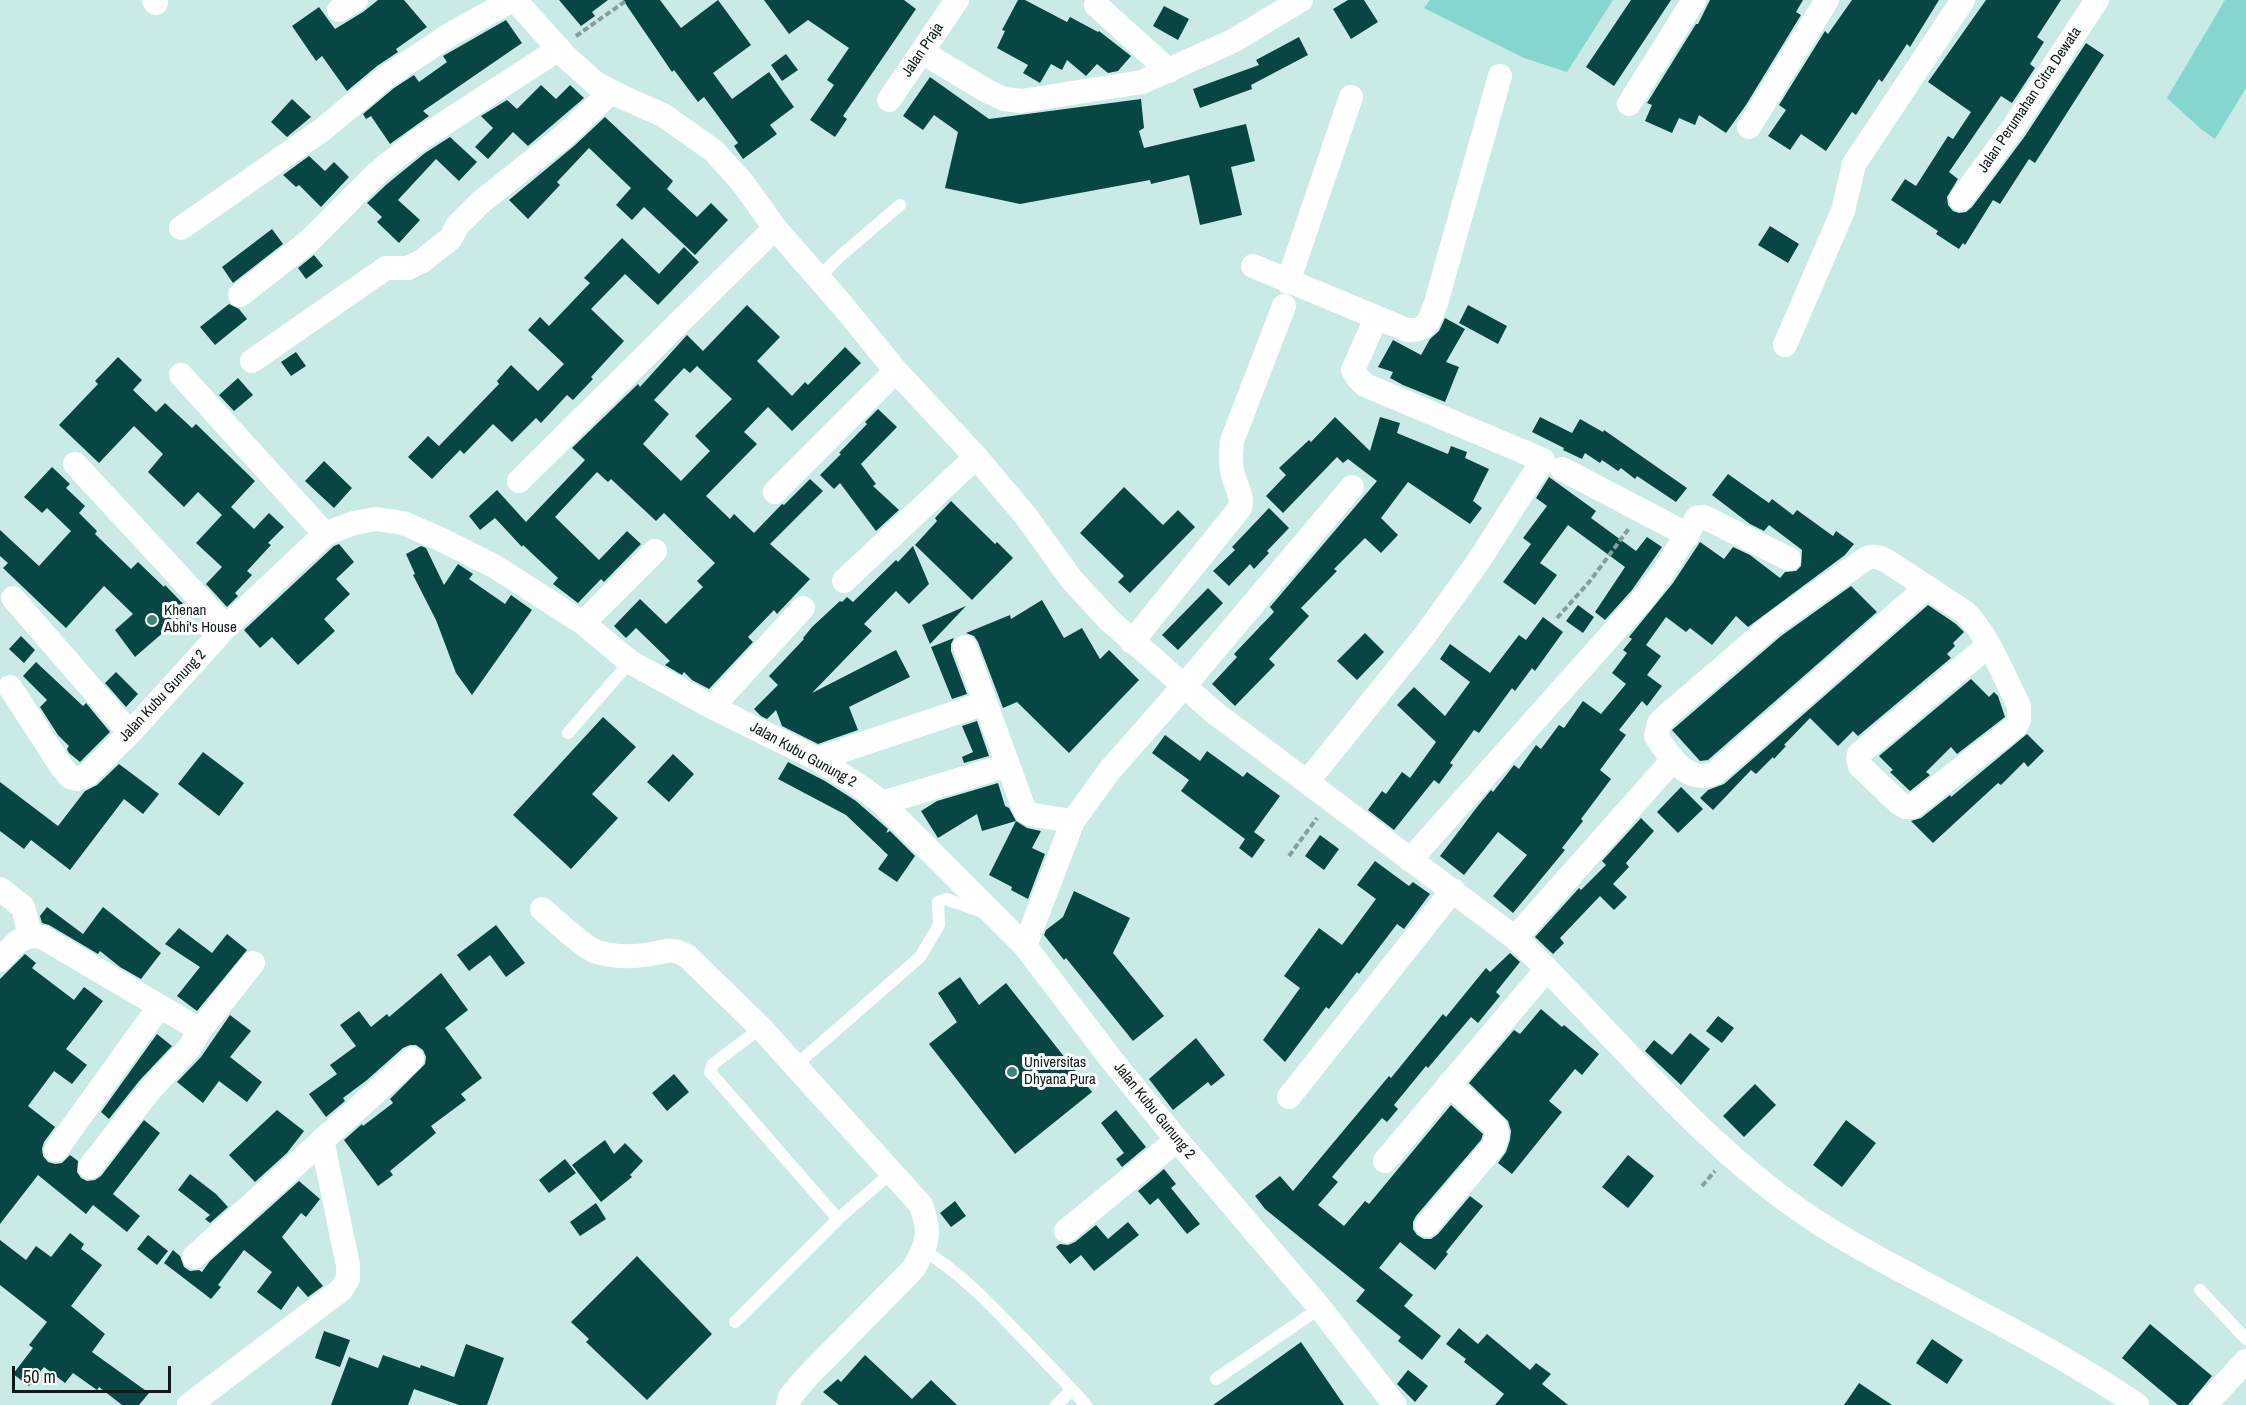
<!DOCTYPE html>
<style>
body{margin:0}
#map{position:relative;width:2246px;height:1405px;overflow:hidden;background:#caeae7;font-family:"Archivo Narrow",sans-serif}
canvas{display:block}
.scale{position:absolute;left:12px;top:1366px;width:159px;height:27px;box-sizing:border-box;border:3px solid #0f1b1a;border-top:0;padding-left:8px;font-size:18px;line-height:21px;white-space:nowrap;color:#0f1b1a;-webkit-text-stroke:4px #fff;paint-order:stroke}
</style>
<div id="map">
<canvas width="2246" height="1405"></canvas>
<div class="scale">50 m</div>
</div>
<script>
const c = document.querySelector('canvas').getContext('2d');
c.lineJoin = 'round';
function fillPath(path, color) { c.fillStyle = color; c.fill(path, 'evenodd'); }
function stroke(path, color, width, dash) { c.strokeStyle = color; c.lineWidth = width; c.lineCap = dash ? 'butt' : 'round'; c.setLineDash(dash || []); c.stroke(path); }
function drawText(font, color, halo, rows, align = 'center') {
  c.font = font + ' "Archivo Narrow",sans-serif'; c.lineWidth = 6; c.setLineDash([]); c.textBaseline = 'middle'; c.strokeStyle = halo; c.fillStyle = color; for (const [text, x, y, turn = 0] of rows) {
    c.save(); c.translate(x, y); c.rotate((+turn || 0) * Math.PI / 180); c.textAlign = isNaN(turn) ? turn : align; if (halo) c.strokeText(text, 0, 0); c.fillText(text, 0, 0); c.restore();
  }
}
const green = new Path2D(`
 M1430 0H1613L1567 72 1524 58 1424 8Z
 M2225 0H2246V88L2215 139 2201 129 2167 98Z`);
const building = new Path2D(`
 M378 0H404L427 27 396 49 398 52 377 66 347 91 322 56 316 61 292 26 319 7 335 29 363 12Z
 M559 0H608L592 12 595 16 581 26Z
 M623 0H660L681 28 718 0 751 45 713 73 732 99 769 72 794 107 770 125 777 134 743 159 734 146 738 143 704 97 698 102 674 70 672 72Z
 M764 0H904L916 9 843 116 847 119 835 137 810 120 834 85 827 80 849 48 808 20 789 34Z
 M1018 0H1025L1067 22 1070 17 1098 32 1099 31 1131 56 1118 71 1108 73 1097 64 1086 76 1067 60 1062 70 1051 64 1040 83 1023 73 1028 65 997 48 1005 31 1002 30Z
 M1348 0H1364L1378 22 1351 39 1333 9Z
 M1631 0H1671L1614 86 1586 67Z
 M1710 0H1803L1796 12 1801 15 1746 105 1726 133 1699 115 1695 125 1679 118 1672 133 1645 121 1652 105 1647 103 1696 24H1698Z
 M1852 0H1939L1910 47 1907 44 1882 82 1879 79 1856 115 1852 112 1826 151 1801 134 1790 150 1768 136 1786 110 1779 105 1825 31 1828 34Z
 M1986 0H2061L2037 37 2044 42 2030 64 2035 68 2012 103 2001 96 1949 172 1958 179 1947 197 1948 205 1953 211 1959 213 1966 212 1972 207 2025 136 2086 43 2104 55 2035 163 2029 159 2000 204 1993 200 1965 245 1963 243 1959 249 1936 234 1938 231 1891 200 1905 179 1916 186 1948 136 1953 139 1971 112 1928 82Z
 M1164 6 1189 19 1178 40 1153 26Z
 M506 20 522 43 423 111 429 116 390 144 371 116 366 119 363 114 394 88 414 75 419 82 447 62 443 56Z
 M1299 37 1308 55 1251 85 1252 89 1200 108 1193 89 1259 65 1256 60Z
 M786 54 798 70 782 81 771 65Z
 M930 77 989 119 1141 99 1144 128 1139 131 1144 148 1246 124 1255 161 1231 167 1242 215 1200 225 1189 175 1151 184 1150 180 1020 204 945 188 958 132 934 115 923 130 903 116Z
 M541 85 556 99 570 85 584 98 528 146 513 132 488 159 475 147 493 128 481 116 507 100 517 109Z
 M292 99 311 117 287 137 271 122Z
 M605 117 673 181 667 189 697 217 711 203 728 220 695 255 644 207 632 220 616 205 631 188 589 148 557 182 560 185 528 219 509 200 574 146Z
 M450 137 477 162 459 181 436 159 398 200 420 220 399 243 377 222 382 217 367 203 387 184 425 153Z
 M309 156 325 171 334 162 349 177 321 207 299 185 296 187 283 175Z
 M1770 226 1799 244 1788 263 1758 245Z
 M272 229 283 244 233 283 222 267Z
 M622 238 659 274 684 247 699 262 658 305 625 274 591 309 624 341 591 377 593 379 573 400 567 395 541 423 536 418 512 442 493 424 464 454 460 450 432 479 408 457 428 436 439 446 499 384 497 381 511 365 538 391 564 364 528 330 540 317 549 326 590 283 584 278Z
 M314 255 323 266 306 279 298 268Z
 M229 304 239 309 247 319 215 345 200 327Z
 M747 305 780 337 757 361 792 396 805 382 808 385 845 347 861 363 792 431 768 407 744 432 757 444 706 496 730 519 734 514 754 533 782 504 784 505 810 479 823 491 770 544 810 579 777 614 774 610 748 637 753 642 709 689 692 680 684 672 682 675 665 665 670 661 636 628 626 638 614 626 640 599 666 624 703 587 697 581 715 563 664 513 656 521 611 479 608 482 597 472 555 517 599 560 627 531 641 544 604 582 601 579 578 603 553 584 558 578 523 545 522 547 495 518 480 530 469 516 497 490 526 522 585 460 572 448 638 384 640 387 687 335 703 351ZM697 366 732 399 695 436 710 451 681 481 643 444 669 414 654 400 684 368 690 373Z
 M1468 305 1507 326 1498 344 1459 323Z
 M1445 318 1465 329 1446 362 1459 367 1445 402 1403 385 1390 378 1393 372 1378 367 1393 340 1421 355 1430 339 1439 331Z
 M296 352 306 366 291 376 281 362Z
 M118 357 142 380 133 390 156 412 165 403 192 428 196 424 255 481 231 507 254 529 269 513 284 527 268 543 271 545 247 571 252 575 235 593 238 596 227 607 206 584 222 567 196 543 222 515 198 492 184 507 148 472 163 454 134 426 99 463 59 425 98 384 95 381Z
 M238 378 253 395 234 411 219 395Z
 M878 409 897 427 861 464 876 484 873 486 899 510 876 531 840 483 834 489 820 475 841 454 839 453 867 424 865 422Z
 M1335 417 1370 451 1380 417 1400 423 1397 433 1448 454 1451 446 1467 452 1465 458 1489 469 1473 501 1482 508 1470 524 1408 482 1381 518 1398 535 1381 553 1365 538 1334 569 1337 571 1301 608 1309 616 1269 659 1275 665 1235 706 1212 684 1237 657 1234 654 1274 612 1270 607 1377 481 1348 459 1343 463 1337 457 1283 513 1266 496 1286 475 1279 468 1309 440 1311 442Z
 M1540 417 1572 433 1580 419 1603 432 1604 430 1687 488 1676 502 1637 476 1635 479 1621 468 1618 471 1602 460 1600 463 1585 453 1582 459 1563 450 1564 448 1532 432Z
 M324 461 352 488 334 508 305 481Z
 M52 467 70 484 66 488 85 506 79 513 97 531 95 534 131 569 138 562 164 587 165 585 189 610 135 657 115 630 133 614 104 586 66 628 3 568 8 563 0 556V530L39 566 71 531 47 508 42 513 24 497Z
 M1728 474 1769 503 1772 499 1793 515 1797 510 1833 536 1836 531 1854 544 1845 555 1748 627 1736 616 1712 645 1690 628 1686 632 1666 617 1646 645 1661 656 1647 675 1662 686 1647 706 1642 701 1619 730 1626 735 1600 770 1611 779 1581 819 1583 821 1562 848 1565 850 1513 913 1493 896 1527 855 1498 832 1464 875 1440 856 1477 807 1491 790 1493 792 1514 765 1519 769 1536 745 1541 749 1559 725 1564 728 1583 701 1601 714 1626 684 1612 673 1627 653 1623 650 1632 639 1629 637 1673 583 1700 542 1724 559 1733 547 1750 555 1780 578 1785 572 1796 571 1801 566 1802 550 1769 525 1764 531 1750 524 1712 495Z
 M1549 477 1596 511 1591 518 1636 551 1647 537 1662 547 1632 590 1605 620 1595 612 1625 567 1568 525 1540 563 1557 575 1535 605 1503 582 1531 544 1523 538 1547 506 1536 498Z
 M1124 487 1163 525 1178 510 1195 527 1130 593 1118 582 1124 576 1080 533Z
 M951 501 995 544 997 542 1013 558 972 600 915 545 937 521 935 518Z
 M1269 508 1289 528 1267 551 1269 553 1254 569 1250 564 1229 586 1213 571 1235 550 1232 547Z
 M339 544 354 562 336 579 350 594 324 619 335 631 298 665 272 637 260 648 244 630 334 546Z
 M421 546 426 548 444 585 458 564 473 574 469 579 505 604 511 595 532 610 472 695 456 673 436 620 413 575 415 574 406 554Z
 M913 546 929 584 909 604 896 591 864 624 872 631 812 693 896 650 910 677 849 707 858 730 818 744 782 726 776 710 767 719 761 716 754 709 778 685 769 676 804 639 803 638 812 627 840 601 842 602 847 597 853 602 896 560 898 562Z
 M1851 586 1877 612 1708 760 1700 761 1672 730 1781 636Z
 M1208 588 1223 603 1178 650 1162 635Z
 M1042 600 1064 638 1082 628 1100 659 1109 650 1139 680 1069 753 1017 702 1003 708 978 642 974 636 966 633 1010 615 1011 619Z
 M1578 605 1594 617 1583 633 1566 621Z
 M1928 605 1956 624 1964 632 1953 643 1955 646 1947 654 1951 658 1858 736 1853 731 1838 746 1810 718 1784 745 1786 746 1774 759 1773 757 1756 774 1751 770 1713 810 1700 798 1708 790 1724 784Z
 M966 606 930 644 922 625Z
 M1543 617 1563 632 1535 671 1532 668 1515 691 1512 688 1479 733 1474 730 1450 763 1453 765 1439 784 1434 780 1394 830 1368 810 1382 791 1386 794 1402 772 1410 778 1436 742 1397 705 1414 687 1445 716 1470 682 1440 659 1450 644 1490 673 1519 635 1526 640Z
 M1365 633 1384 652 1357 680 1337 661Z
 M21 636 35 650 24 663 9 649Z
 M954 638 951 644V651L967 694 952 699 931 647Z
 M36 662 83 706 86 703 110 732 80 762 69 753 67 749 69 746 58 735 40 707 47 700 23 676Z
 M116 672 138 694 126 707 105 683Z
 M1971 679 1989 697 1994 692 1998 696 2005 717 1957 754 1951 747 1926 772 1930 775 1910 791 1890 772 1893 770 1879 756Z
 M603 717 636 747 592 794 618 818 571 869 513 815Z
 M977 721 989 756 964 763 962 757 973 752 962 726Z
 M2027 734 2044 751 2028 767 2024 762 2001 785 1998 783 1933 843 1911 821 1921 818 1950 795 1951 797Z
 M1165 735 1200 761 1207 751 1243 777 1247 772 1280 796 1254 832 1265 840 1252 858 1239 848 1245 839 1181 791 1189 780 1152 753Z
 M203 752 244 783 219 816 178 784Z
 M673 754 694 774 669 802 647 782Z
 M788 762 825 781 856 801 888 829 886 833 890 831 915 856 897 882 878 869 888 855 846 815 778 779Z
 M119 764 159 794 143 814 124 799 70 870 31 840 24 849 0 831V782L58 826 85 791 97 785Z
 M998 783 1005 806 1009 808 1016 821 982 831 977 814 938 838 921 811 937 801Z
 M1681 787 1703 809 1678 833 1657 812Z
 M1641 818 1654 831 1626 863 1629 867 1613 884 1627 897 1614 910 1600 896 1560 938 1564 943 1553 954 1535 937 1579 888 1581 890 1606 865 1602 861Z
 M1016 821 1027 828 1041 831 1032 848 1045 854 1028 899 1011 890 1012 887 989 875Z
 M1320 835 1339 849 1324 870 1305 856Z
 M1375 861 1409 886 1413 882 1430 894 1404 929 1397 924 1359 974 1357 972 1329 1009 1326 1007 1285 1062 1263 1040 1300 988 1284 976 1319 928 1342 945 1376 899 1357 885Z
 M1074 891 1130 918 1113 953 1164 1016 1133 1041 1066 958 1064 960 1044 935 1046 930 1063 917Z
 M47 907 83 934 103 907 161 953 141 979 120 967 100 951 98 954 49 925 42 923 40 916Z
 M496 925 525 963 506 977 490 955 469 971 457 955Z
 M179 928 212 953 227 934 247 950 197 1011 177 996 200 967 165 944Z
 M1510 953 1520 962 1496 992 1500 996 1478 1023 1471 1017 1428 1068 1426 1066 1394 1105 1398 1109 1387 1122 1382 1118 1332 1177 1338 1182 1318 1205 1344 1226 1365 1201 1369 1204 1451 1105 1483 1134 1481 1140 1416 1216 1413 1222V1229L1417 1235 1424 1239H1431L1438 1234 1470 1196 1483 1206 1446 1252 1448 1254 1435 1270 1400 1242 1379 1268 1413 1295 1404 1306 1441 1336 1422 1360 1398 1341 1401 1337 1356 1301 1365 1290 1265 1209 1255 1196 1280 1176 1293 1191 1389 1076 1391 1078 1443 1014 1446 1017 1486 968 1490 972Z
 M25 954 36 963 32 968 74 1000 84 987 103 1001 66 1049 87 1065 72 1084 54 1071 28 1106 55 1127 44 1142 42 1149 43 1156 48 1162 55 1164 62 1163 70 1155 78 1161 77 1172 81 1178 87 1181 95 1180 101 1176 144 1120 160 1133 113 1194 140 1216 127 1232 93 1205 86 1214 38 1175 0 1224V979Z
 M441 973 468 1010 445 1028 482 1078 461 1094 466 1100 431 1126 436 1133 390 1171 393 1175 378 1186 344 1140 362 1124 363 1126 393 1103 390 1099 425 1064 426 1057 423 1050 416 1045H410L403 1048 367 1080 343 1098 345 1101 326 1117 309 1094 337 1074 330 1065 356 1046 340 1025 359 1011 371 1027 387 1014 389 1017Z
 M960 977 979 1005 1006 983 1092 1092 1015 1154 929 1044 957 1022 938 993Z
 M1541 1009 1562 1027 1564 1025 1599 1054 1582 1075 1575 1069 1549 1101 1562 1112 1512 1174 1498 1163 1506 1152 1510 1140 1511 1131 1508 1121 1469 1083 1514 1030 1520 1034Z
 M230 1015 251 1031 230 1057 262 1082 247 1102 219 1081 203 1103 177 1082 201 1057Z
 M1718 1016 1734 1028 1722 1043 1706 1031Z
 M1690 1033 1710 1049 1681 1085 1645 1051 1654 1040 1672 1055Z
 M157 1034 172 1046 140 1080 109 1119 101 1112Z
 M1196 1038 1225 1075 1211 1086 1208 1082 1173 1110 1149 1079Z
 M674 1074 689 1092 667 1111 652 1093Z
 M1755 1084 1776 1105 1744 1137 1723 1116Z
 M277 1110 304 1131 287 1153 255 1182 229 1155Z
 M1116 1110 1146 1147 1122 1167 1116 1159 1124 1153 1101 1123Z
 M1846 1120 1876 1143 1842 1187 1813 1165Z
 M605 1140 614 1154 625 1143 643 1161 630 1175 632 1177 601 1202 572 1165Z
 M1628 1155 1654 1176 1628 1208 1602 1187Z
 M565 1159 576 1173 549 1193 539 1180Z
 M1164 1169 1176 1184 1171 1188 1200 1224 1187 1234 1158 1198 1150 1205 1138 1191Z
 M190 1174 216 1194 228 1207 210 1223 205 1219 210 1215 178 1190Z
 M299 1181 320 1199 306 1217 301 1213 282 1237 323 1286 308 1297 298 1286 281 1310 257 1292 272 1272 244 1250 218 1285 221 1287 211 1299 164 1263 173 1250 180 1256 184 1267 190 1271 199 1270 202 1272 210 1261Z
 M955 1201 966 1216 951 1227 940 1213Z
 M596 1203 606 1219 580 1236 570 1222Z
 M1128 1222 1139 1235 1094 1271 1081 1255 1070 1264 1056 1247 1060 1244 1068 1245 1075 1242 1096 1225 1108 1239Z
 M70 1233 84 1244 81 1249 102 1265 71 1306 105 1334 92 1352 149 1393 139 1405H122L99 1387 97 1390 73 1373 65 1383 44 1367 29 1386 13 1374 33 1348 29 1345 47 1322 0 1285V1240L26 1260 36 1246 51 1257Z
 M148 1235 168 1251 157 1265 137 1249Z
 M637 1256 712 1334 647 1400 586 1342 589 1339 571 1322Z
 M2150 1324 2212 1376 2188 1405H2178L2122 1358Z
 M1459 1328 1478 1344 1487 1334 1530 1370 1536 1363 1551 1374 1542 1384 1568 1405H1495L1504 1394 1464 1362 1466 1359 1446 1344Z
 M324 1331 350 1340 340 1367 315 1358Z
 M1932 1339 1963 1360 1947 1384 1916 1363Z
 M1301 1342 1344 1405H1213Z
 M466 1344 504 1358 487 1405H459L414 1389 408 1405H331L349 1357 378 1368 383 1355 420 1368 421 1365 454 1377Z
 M865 1355 912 1399 931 1380 957 1405H839L823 1392 838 1379 841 1382Z
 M1408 1370 1428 1386 1415 1402 1397 1384Z
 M1859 1383 1892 1405H1844Z`);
const path = new Path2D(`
 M576 36 627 0
 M1557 618 1590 581 1630 527
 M1289 856 1317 818
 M1702 1186 1715 1171`);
const lane = new Path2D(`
 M819 278 838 258 900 205
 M568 733 630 662
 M761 1028 713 1064 710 1072 838 1219 892 1172
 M795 1066 920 957 939 925 938 902 946 899 986 913
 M924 1251C958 1271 984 1298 1012 1327 1037 1353 1062 1378 1086 1405
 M2200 1290 2246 1339
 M735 1322 838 1219
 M1216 1379 1320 1308
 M1056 1405 1072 1390`);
const street = new Path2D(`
 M154 0 156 3
 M515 0 566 57 595 83 622 97 663 115 714 151 742 182 775 228 843 306 896 371 976 457 1025 515 1072 580 1109 620 1215 713 1515 938C1541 961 1563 987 1588 1012 1658 1086 1729 1164 1814 1220 1847 1242 1882 1260 1917 1279 1991 1319 2067 1357 2137 1405
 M1096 5 1169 71
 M339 10 356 0
 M922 52 987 91 1004 99 1022 101 1142 82 1233 41 1301 0
 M889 100 957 0
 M1629 104 1694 0
 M1749 127 1827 0
 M1961 199 2013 128 2097 0
 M181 228 322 130 386 77 451 34 512 0
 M1253 266 1407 330C1429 331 1429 320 1436 303L1500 76
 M1288 282 1351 97
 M240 295 308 242 377 173 417 141 559 49
 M1785 345 1843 211 1854 164 1963 0
 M252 361 386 268H408L422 261 451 238 457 226 481 202 564 136 611 92
 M181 375 325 534
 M75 464 226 627
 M1562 469 1688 535
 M519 481 775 228
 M775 492 896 371
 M844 581 976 457
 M1927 587 1715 773C1687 785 1669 756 1656 736L1659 723 1665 717 1772 625 1865 559C1873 555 1879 557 1887 561L1966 613C1990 638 2003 675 2019 706V720L2016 726 1912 807H1906L1899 803 1860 766 1858 759 1859 754 1989 645
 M13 598 130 733
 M583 623 655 551
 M1132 642 1240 508C1244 495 1234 484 1232 470 1230 460 1231 451 1232 441L1284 306
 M965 647 1023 806 1026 812 1033 815 1073 821
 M10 687 61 766 70 777 77 779 87 775 130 733 226 627 325 534 354 523 376 519 403 523 440 539 494 566 583 623 630 662 712 707 817 759 864 789 882 803 1025 946 1111 1059 1177 1140 1320 1308 1395 1405
 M712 707 803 608
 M817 759 985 703
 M1307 782 1423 638 1478 562 1543 460 1365 385 1358 378 1353 370 1376 318
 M882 803 1008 765
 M1410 860 1643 599 1662 574 1697 518 1704 517 1789 559
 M0 889 23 907 30 935
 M542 909C554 919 584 948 597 952 614 957 634 957 652 954 666 951 674 948 687 956L761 1028 921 1205C931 1232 928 1244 914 1268L805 1379 790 1397 788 1405
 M1515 938 1672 761
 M1025 946 1073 821 1110 770 1184 686 1352 487
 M0 960C14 946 20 933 42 937L200 1030
 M1289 1097 1453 890
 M56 1150 159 1007
 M1385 1161 1547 969
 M90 1167 150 1090 190 1047 200 1030 253 963
 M1427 1225 1493 1147C1496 1139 1499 1134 1495 1126L1449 1084
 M1066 1231 1177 1140
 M194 1257 412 1059
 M189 1405 341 1290 348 1279V1265L322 1140
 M2205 1405 2246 1361`);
const markers = [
 [152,620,6,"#3d847e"],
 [1012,1072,6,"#3d847e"]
];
const streetNames = [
 ["Jalan Praja",923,50,-56],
 ["Jalan Perumahan Citra Dewata",2030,100,-56],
 ["Jalan Kubu Gunung 2",163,696,-47],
 ["Jalan Kubu Gunung 2",803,755,29],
 ["Jalan Kubu Gunung 2",1154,1111,51]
];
const poiNames = [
 ["Khenan",164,611],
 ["Abhi's House",164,628],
 ["Universitas",1024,1063],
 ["Dhyana Pura",1024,1080]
];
fillPath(green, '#84d6ce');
fillPath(building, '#074642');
stroke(path, '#859d9b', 4, [6, 3]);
stroke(lane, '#fff', 12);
stroke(street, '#fff', 24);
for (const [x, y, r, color] of markers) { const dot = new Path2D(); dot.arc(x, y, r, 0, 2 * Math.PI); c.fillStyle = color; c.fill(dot); stroke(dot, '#fff', 2); }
drawText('15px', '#0f1b1a', '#fff', streetNames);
drawText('15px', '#0f1b1a', '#fff', poiNames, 'left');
</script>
